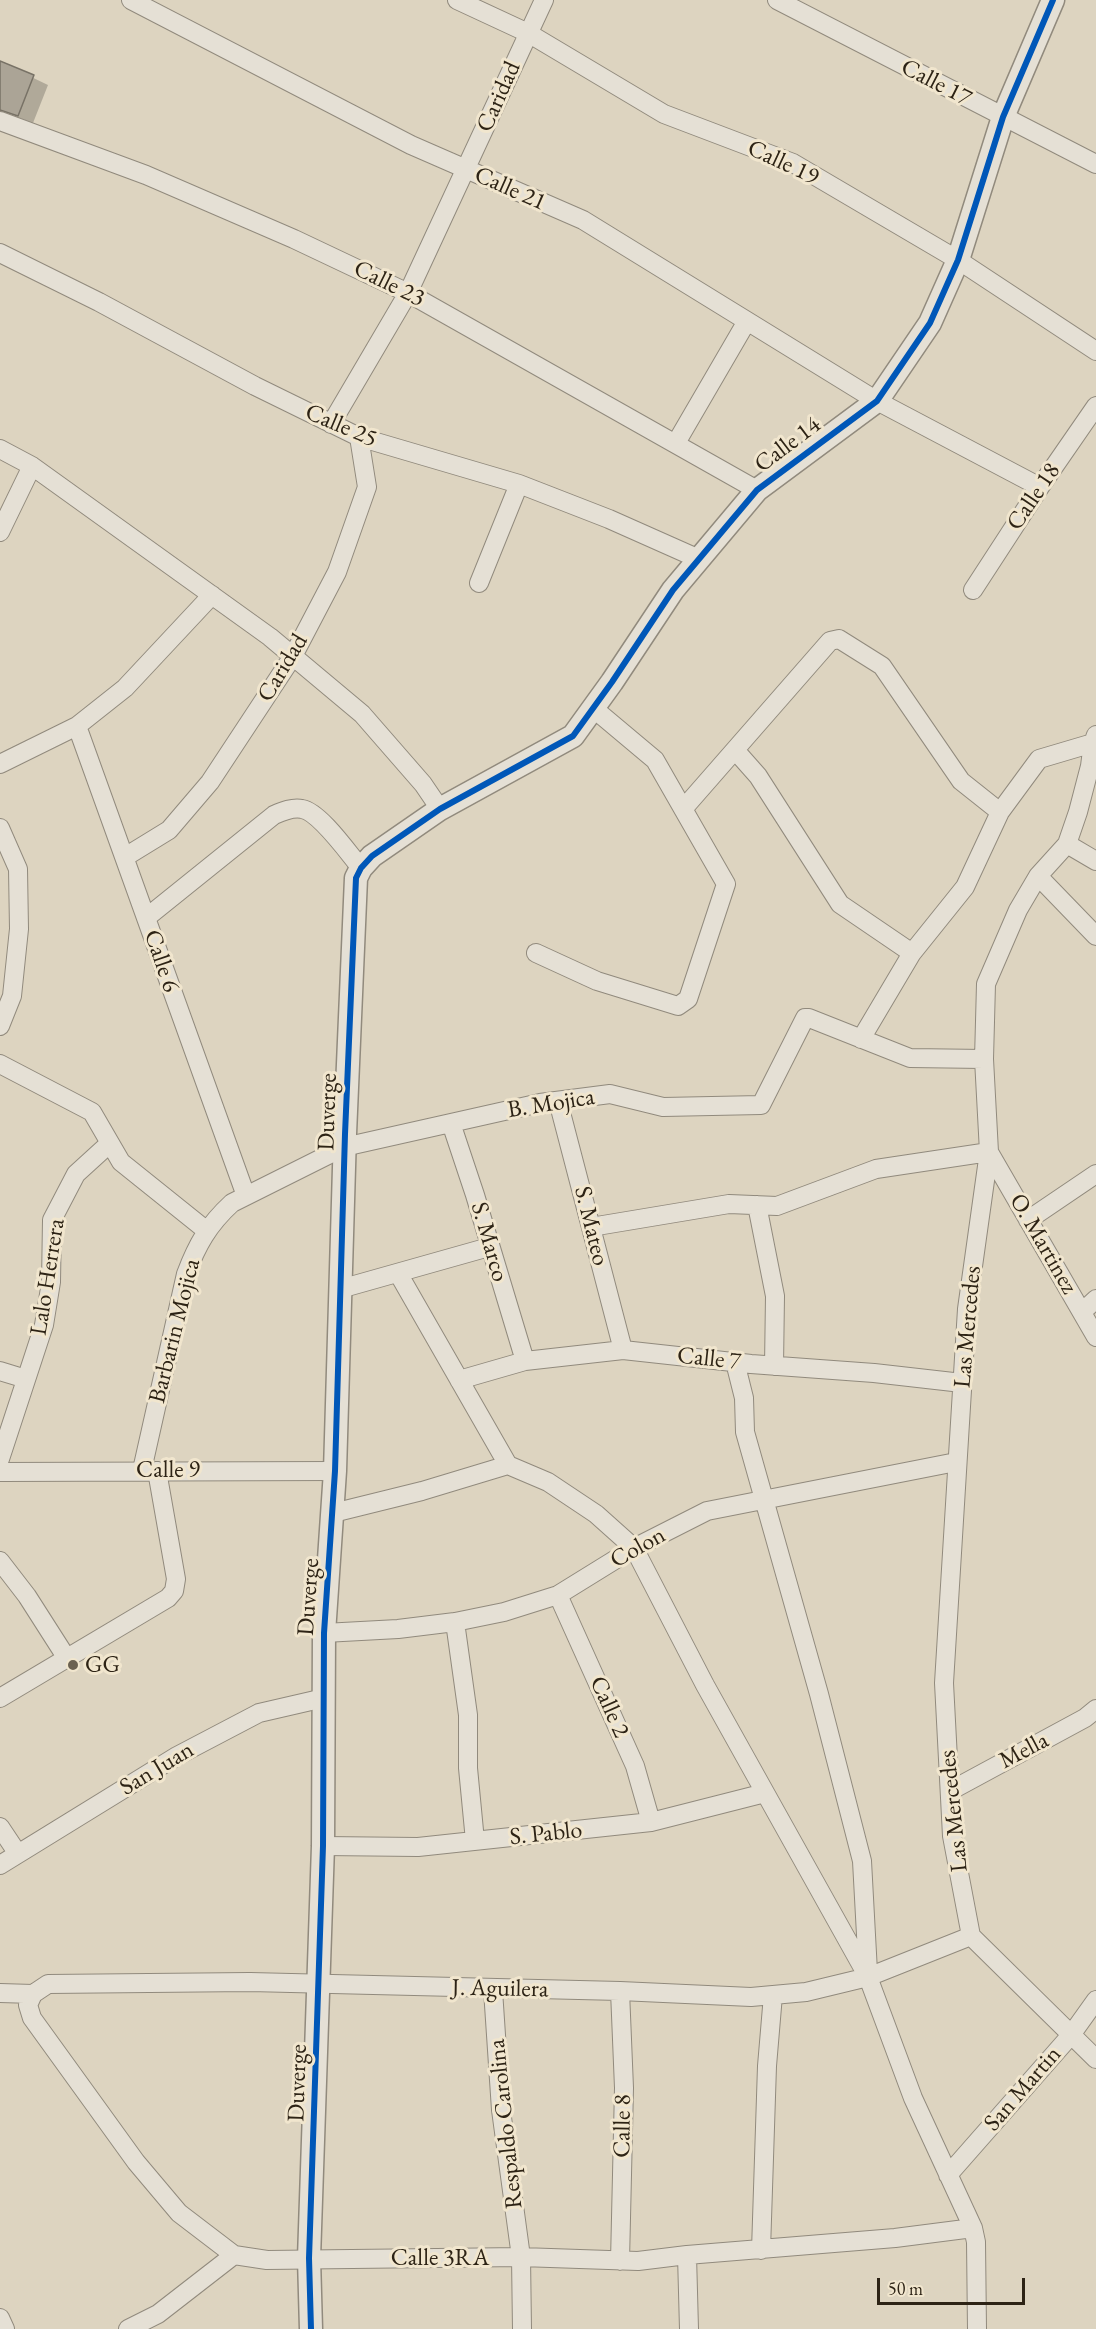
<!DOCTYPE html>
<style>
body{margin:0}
#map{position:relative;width:1096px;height:2329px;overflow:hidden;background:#ddd4c0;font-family:"EB Garamond",serif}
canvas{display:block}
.scale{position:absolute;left:877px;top:2278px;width:148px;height:27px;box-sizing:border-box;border:3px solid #2d2315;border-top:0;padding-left:8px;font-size:18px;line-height:21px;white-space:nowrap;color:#2d2315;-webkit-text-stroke:4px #f1e6ce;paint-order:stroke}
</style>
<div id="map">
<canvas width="1096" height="2329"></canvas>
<div class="scale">50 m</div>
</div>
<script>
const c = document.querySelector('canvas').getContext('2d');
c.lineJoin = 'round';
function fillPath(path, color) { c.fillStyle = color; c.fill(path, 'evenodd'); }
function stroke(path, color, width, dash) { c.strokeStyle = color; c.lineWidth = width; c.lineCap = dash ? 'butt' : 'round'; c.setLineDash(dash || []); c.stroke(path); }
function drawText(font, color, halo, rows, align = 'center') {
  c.font = font + ' "EB Garamond",serif'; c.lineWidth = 6; c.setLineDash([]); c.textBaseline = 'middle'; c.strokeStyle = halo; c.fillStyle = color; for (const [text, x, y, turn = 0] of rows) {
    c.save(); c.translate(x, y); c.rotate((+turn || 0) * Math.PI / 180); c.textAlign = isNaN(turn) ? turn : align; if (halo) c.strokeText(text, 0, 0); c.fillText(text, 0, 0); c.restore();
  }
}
const shadow = new Path2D(`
 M0 62 48 85 33 123 20 118 0 116Z`);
const building = new Path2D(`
 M0 61 34 75 18 116 0 110Z`);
const minor = new Path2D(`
 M131 0 411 145 583 220 877 401 1040 487
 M457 0 528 33 664 114 793 163 958 260 1096 351
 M777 0 1096 164
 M0 121 146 175 294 239 408 293 757 490
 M0 253 99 302 255 386 359 437 519 484 609 519 699 559
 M331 424 408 293 544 0
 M676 443 747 321
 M0 449 32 466 270 637 362 714 423 784 440 809
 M0 532 32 466
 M479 583 519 484
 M973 590 1040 487 1096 406
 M77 726 246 1196
 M735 750 758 776 840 904 912 953
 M0 764 77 726 125 688 212 595
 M684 808 830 641 839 639 882 666 961 781 1000 812
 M0 828 18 869 19 929 12 996 0 1026
 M1067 844 1096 861
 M125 857 169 830 210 782 293 656 337 572 367 487 359 437
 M1038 876 1096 936
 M146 918 274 815C283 811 293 807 302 809 320 812 349 854 361 868
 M536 953 597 981 678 1006 688 999 726 884 655 760 593 708
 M861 1039 912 953 965 887 1000 812 1039 759 1093 743
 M0 1064 92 1112 121 1162 207 1231
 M558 1101 623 1350
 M451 1123 475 1195 525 1361
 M757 1205 775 1296 774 1366
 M1028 1220 1096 1174
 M591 1227 729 1204 777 1206 876 1169 989 1152 1096 1337
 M398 1273 508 1465
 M340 1289 489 1247
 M1082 1312 1096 1299
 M735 1362 744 1398 745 1432 819 1694 862 1861 868 1972
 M0 1371 26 1379
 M459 1380 525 1361 623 1350 751 1364 874 1373 962 1383
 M0 1459 44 1325 51 1282 52 1220 76 1174 110 1143
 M142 1470 186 1274C197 1245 208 1225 232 1203L344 1147 540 1103 610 1094 663 1107 761 1105 805 1018H809L910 1058 984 1059
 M0 1472 335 1471
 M333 1513 422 1491 508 1465 548 1482 596 1514 634 1548 705 1685 868 1977 913 2098 973 2228 976 2242 977 2329
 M0 1561 27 1596 66 1657
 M558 1595 635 1766 651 1822
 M455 1622 468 1715V1768L475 1841
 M324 1633 398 1629 455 1622 504 1612 558 1595 634 1548 707 1511 956 1462
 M0 1698 168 1598 174 1591 176 1579 157 1471
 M950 1791 1085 1718 1096 1709
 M0 1827 18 1854
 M323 1846 418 1847 651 1822 765 1793
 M0 1865 177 1756 259 1713 324 1698
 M971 1936 868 1977 806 1992 751 1997 620 1991 250 1982 48 1984 33 1994 28 2005 32 2018 136 2162 179 2213 234 2255 267 2260 521 2257 638 2261 687 2255 895 2238 973 2228
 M971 1936 952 1836 944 1683 967 1309 989 1152 984 1059 986 984 1018 910 1038 876 1067 844 1078 812 1090 766 1093 743 1096 735
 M971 1936 1096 2059
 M493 1990 501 2110 521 2257 522 2329
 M620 1991 624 2088 620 2261
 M0 1993 33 1994
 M948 2175 1071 2035 1096 2000
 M761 2250 767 2066 773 1995
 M687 2255 689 2329
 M0 2318 5 2329
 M128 2329 158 2314 234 2255`);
const tertiary = new Path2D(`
 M311 2329 309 2258 323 1846 324 1633 335 1471 345 1134 356 878 361 868 372 856 440 809 573 736 612 682 673 590 757 490 877 401 930 323 958 260 1003 117 1053 0`);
const cycleway = new Path2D(`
 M311 2329 309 2258 323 1846 324 1633 335 1471 345 1134 356 878 361 868 372 856 440 809 573 736 612 682 673 590 757 490 877 401 930 323 958 260 1003 117 1053 0`);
const markers = [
 [73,1665,6,"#6b6151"]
];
const streetNames = [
 ["Calle 17",936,83,27],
 ["Caridad",499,97,-66],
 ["Calle 19",783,163,25],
 ["Calle 21",510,189,24],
 ["Calle 23",389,284,26],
 ["Calle 25",341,426,23],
 ["Calle 14",788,445,-37],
 ["Calle 18",1034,497,-56],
 ["Caridad",283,668,-59],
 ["Calle 6",161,961,71],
 ["B. Mojica",551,1104,-9],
 ["Duverge",328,1112,-88],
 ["S. Mateo",591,1226,76],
 ["S. Marco",489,1242,74],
 ["O. Martinez",1043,1244,60],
 ["Lalo Herrera",48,1277,-81],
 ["Las Mercedes",968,1327,-85],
 ["Barbarin Mojica",175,1331,-76],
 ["Calle 7",709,1359,6],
 ["Calle 9",168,1470],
 ["Colon",638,1548,-29],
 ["Duverge",309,1597,-86],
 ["Calle 2",609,1707,66],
 ["Mella",1024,1751,-28],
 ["San Juan",157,1769,-31],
 ["Las Mercedes",954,1811,-96],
 ["S. Pablo",546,1834,-6],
 ["J. Aguilera",500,1989,1],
 ["Duverge",298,2083,-88],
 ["San Martin",1023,2089,-49],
 ["Respaldo Carolina",506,2124,-96],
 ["Calle 8",623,2126,-89],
 ["Calle 3RA",440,2258]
];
const poiNames = [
 ["GG",85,1665]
];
fillPath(shadow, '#0003');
fillPath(building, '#aba496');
stroke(building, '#787266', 1.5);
stroke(minor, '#918a7d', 20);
stroke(tertiary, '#918a7d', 25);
stroke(minor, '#e5e0d5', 18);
stroke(tertiary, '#e5e0d5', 22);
stroke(cycleway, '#0057b8', 6);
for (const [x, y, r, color] of markers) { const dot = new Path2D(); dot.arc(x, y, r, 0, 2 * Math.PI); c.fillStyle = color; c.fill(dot); stroke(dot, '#f1e6ce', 2); }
drawText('24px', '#2d2315', '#f1e6ce', streetNames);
drawText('24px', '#2d2315', '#f1e6ce', poiNames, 'left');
</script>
